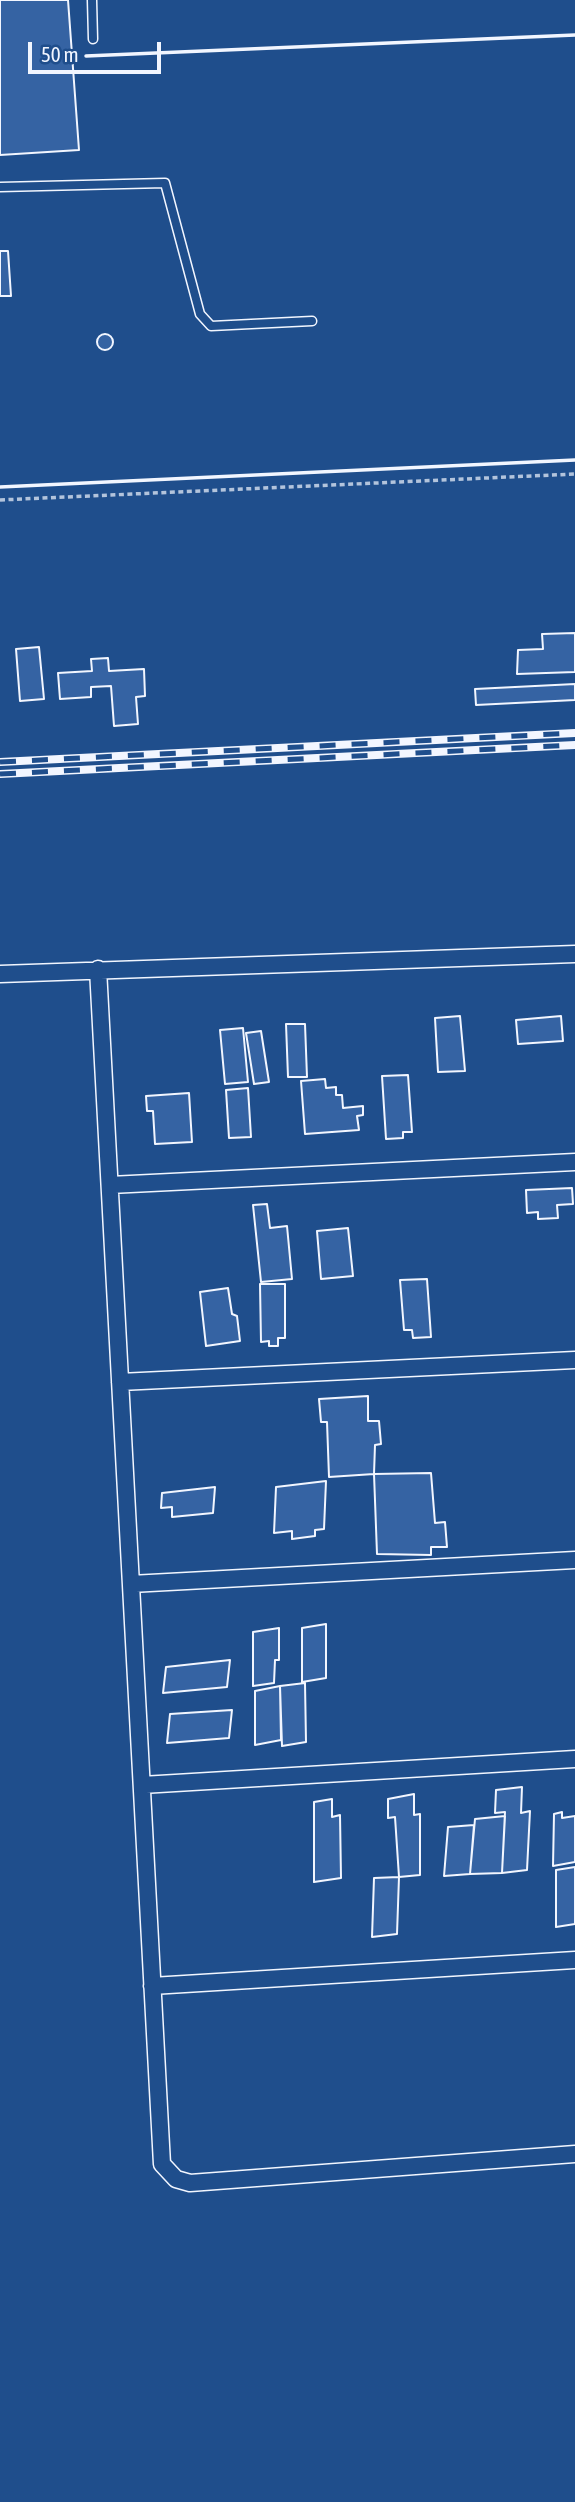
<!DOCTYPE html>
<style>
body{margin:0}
#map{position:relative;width:575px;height:2502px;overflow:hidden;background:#1f4e8c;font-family:"Asap Condensed",sans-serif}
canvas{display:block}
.scale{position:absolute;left:28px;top:42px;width:133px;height:32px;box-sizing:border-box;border:4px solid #f2f6ff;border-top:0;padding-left:9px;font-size:21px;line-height:24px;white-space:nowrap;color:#f2f6ff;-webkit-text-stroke:5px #1f4e8c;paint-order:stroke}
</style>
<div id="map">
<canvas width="575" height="2502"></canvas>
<div class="scale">50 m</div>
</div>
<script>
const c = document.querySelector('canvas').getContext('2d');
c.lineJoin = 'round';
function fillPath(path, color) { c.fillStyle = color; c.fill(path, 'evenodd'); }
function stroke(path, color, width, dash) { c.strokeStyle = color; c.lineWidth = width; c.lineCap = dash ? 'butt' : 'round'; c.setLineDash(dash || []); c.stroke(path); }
const building = new Path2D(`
 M0 0H68L79 150 0 155Z
 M0 251H8L11 296H0Z
 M97 342a8 8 0 1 1 16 0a8 8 0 1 1-16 0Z
 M575 633V672L517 674 518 650 543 649 542 634Z
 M39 647 44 699 20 701 16 649Z
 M108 658 109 671 144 669 145 696 136 697 138 724 114 726 111 686 91 687V697L60 699 58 673 92 671 91 659Z
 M575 684V700L476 705 475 689Z
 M460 1016 465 1071 438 1072 435 1018Z
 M561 1016 563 1041 518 1044 516 1020Z
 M286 1024H305L307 1077H288Z
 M243 1028 248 1082 225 1084 220 1030Z
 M261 1031 269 1082 254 1084 246 1033Z
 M408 1075 412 1132H403V1138L386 1139 382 1076Z
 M325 1079 326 1088 336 1087V1095H342L343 1108 363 1106V1115L357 1116 359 1130 305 1134 301 1081Z
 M248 1088 251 1137 229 1138 226 1090Z
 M189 1093 192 1142 155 1144 153 1111H147L146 1096Z
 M572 1188 573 1204 557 1205 558 1218 538 1219V1212L527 1213 526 1190Z
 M267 1204 270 1228 287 1226 292 1279 261 1282 253 1205Z
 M348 1228 353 1276 321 1279 317 1231Z
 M427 1279 431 1337 413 1338 412 1330H404L400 1280Z
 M260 1284H285V1338H278V1346H269V1341L261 1342Z
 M228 1288 232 1314 237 1316 240 1341 206 1346 200 1292Z
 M368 1396V1421H379L381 1444 375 1445 374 1474 329 1477 327 1422H321L319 1399Z
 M431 1473 435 1523 445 1522 447 1547H431V1555L377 1554 374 1474Z
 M326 1481 324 1529 315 1530V1536L292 1539V1531L274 1533 276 1487Z
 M215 1487 213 1513 172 1517V1507L161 1508 162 1493Z
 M326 1624V1678L302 1682V1628Z
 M279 1628V1660H275L274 1683 253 1686V1632Z
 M230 1660 227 1687 163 1693 166 1667Z
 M305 1683 306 1742 282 1746 280 1686Z
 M280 1686 281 1740 255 1745V1691Z
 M232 1710 229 1738 167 1743 170 1714Z
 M522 1787 521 1813 530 1811 527 1870 502 1873 505 1812 495 1813 496 1790Z
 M414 1794V1815L420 1814V1875L399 1877 395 1817 388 1818V1799Z
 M332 1799V1817L340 1815 341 1878 314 1882V1802Z
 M562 1812V1818L575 1816V1862L553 1866 554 1814Z
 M505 1816 502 1873 470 1874 475 1819Z
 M474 1825 470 1874 444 1876 448 1827Z
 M575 1867V1924L556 1927V1870Z
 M399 1877 397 1934 372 1937 374 1878Z`);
const path = new Path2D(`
 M0 500 575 474`);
const service = new Path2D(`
 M92 0 93 39
 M0 187 165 183 200 314 211 326 312 321`);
const minor = new Path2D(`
 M98 969 162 2164 176 2179 190 2183 575 2154
 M0 974 575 954
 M110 1185 575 1162
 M120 1382 575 1360
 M131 1584 575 1560
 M142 1785 575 1759
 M152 1986 575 1960`);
const rail = new Path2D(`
 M0 762 575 733
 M0 774 575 745`);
const wall = new Path2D(`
 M86 56 575 35
 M0 487 575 460`);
fillPath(building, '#3563a3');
stroke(building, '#f2f6ff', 2);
stroke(service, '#f2f6ff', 11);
stroke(minor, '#f2f6ff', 19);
stroke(path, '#b3c4dc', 3.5, [5, 3.5]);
stroke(service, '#1f4e8c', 8);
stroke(minor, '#1f4e8c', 16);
stroke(rail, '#f2f6ff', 8);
stroke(rail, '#1f4e8c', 5, [16]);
stroke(wall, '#f2f6ff', 3.5);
</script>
